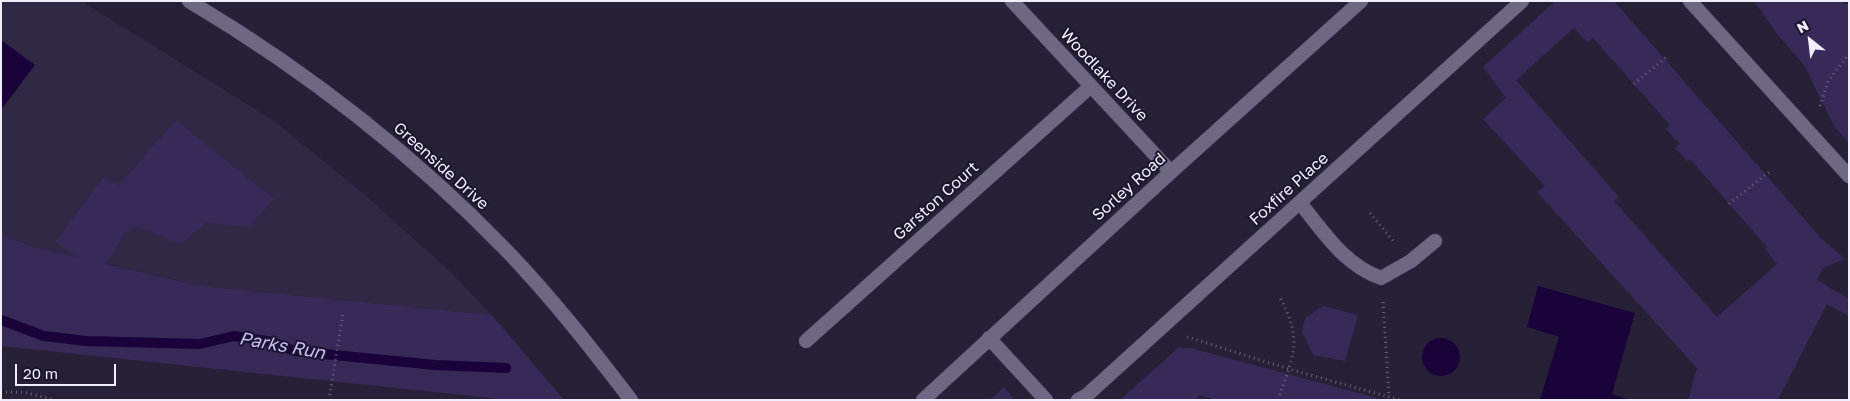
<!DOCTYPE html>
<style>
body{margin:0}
#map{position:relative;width:1850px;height:401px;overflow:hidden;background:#272138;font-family:"Golos Text",sans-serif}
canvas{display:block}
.frame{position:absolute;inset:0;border:2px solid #f0edfd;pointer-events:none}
.north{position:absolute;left:1785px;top:15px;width:50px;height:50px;-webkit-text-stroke:4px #1d172e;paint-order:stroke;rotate:331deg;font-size:14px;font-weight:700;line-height:20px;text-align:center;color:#f0edfd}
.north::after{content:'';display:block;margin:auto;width:18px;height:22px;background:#f0edfd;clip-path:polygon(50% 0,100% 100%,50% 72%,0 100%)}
.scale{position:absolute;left:15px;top:364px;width:101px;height:22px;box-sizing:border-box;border:2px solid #f0edfd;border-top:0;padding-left:6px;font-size:15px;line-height:18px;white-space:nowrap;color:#f0edfd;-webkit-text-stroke:4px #1d172e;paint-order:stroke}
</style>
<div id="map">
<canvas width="1850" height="401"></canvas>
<div class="frame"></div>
<div class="north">N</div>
<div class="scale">20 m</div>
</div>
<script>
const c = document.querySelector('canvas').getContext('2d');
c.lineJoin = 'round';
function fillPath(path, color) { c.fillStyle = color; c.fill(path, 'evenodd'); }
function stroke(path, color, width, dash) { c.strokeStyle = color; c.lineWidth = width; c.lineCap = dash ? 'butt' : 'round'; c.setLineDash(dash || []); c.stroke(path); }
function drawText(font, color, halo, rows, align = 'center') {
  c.font = font + ' "Golos Text",sans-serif'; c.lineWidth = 4; c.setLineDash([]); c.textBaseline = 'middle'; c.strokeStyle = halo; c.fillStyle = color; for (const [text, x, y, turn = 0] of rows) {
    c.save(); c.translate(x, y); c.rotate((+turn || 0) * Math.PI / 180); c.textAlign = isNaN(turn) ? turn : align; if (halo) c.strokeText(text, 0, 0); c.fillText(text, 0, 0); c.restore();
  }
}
const built = new Path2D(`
 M1 1H81L274 121 365 195 445 267 492 315 201 286 36 247 1 235Z`);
const green = new Path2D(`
 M1555 1H1614L1821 238 1845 259 1823 268 1817 280 1849 299V316L1827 304 1778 400H1688L1697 368 1537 192 1545 186 1483 119 1506 98 1483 67ZM1574 28 1587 42 1593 38 1670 125 1666 129 1680 144 1675 148 1687 161 1690 159 1767 247 1765 249 1777 264 1717 317 1614 201 1619 197 1516 80Z
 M1754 1H1841L1843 3 1849 4V143L1834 126 1804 65 1777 34Z
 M176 120 274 199 249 227 206 223 181 244 137 226 125 233 106 264 201 286 492 315 564 400H509L1 346V235L36 247 77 257 55 242 103 178 119 185Z
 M1323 306 1358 315 1345 361 1313 355 1302 332 1305 318Z
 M1178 348H1191L1384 400H1216L1198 395 1197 400H1120Z
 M1004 387 1015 400H990Z`);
const water = new Path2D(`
 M1 40 35 65 1 110Z
 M1538 286 1635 313 1612 394 1630 400H1540L1559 337 1527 327Z
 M1422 357a19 19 0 1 1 38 0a19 19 0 1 1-38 0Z`);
const stream = new Path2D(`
 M1 320 44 336 86 341 200 344 234 336 273 342 294 351 435 365 506 368`);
const path = new Path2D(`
 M1634 84 1668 56
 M1820 106 1828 81 1849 54
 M1729 204 1769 172
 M1370 213 1395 243
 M1383 302 1389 396
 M1187 337 1289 369 1400 400
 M1 392H23L54 400
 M329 400 343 313
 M1278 400C1293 355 1304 341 1279 296`);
const service = new Path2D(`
 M1300 203C1324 232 1344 265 1381 278L1411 261 1435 241`);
const minor = new Path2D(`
 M1012 1 1171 172
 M1690 1 1849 176
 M989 338 1046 400
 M806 341 1090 87
 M923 400 1171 172 1361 1
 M1078 400 1087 395 1522 1`);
const tertiary = new Path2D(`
 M189 1C305 70 413 154 507 251 552 298 592 349 631 400`);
const streetNames = [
 ["Woodlake Drive",1104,75,47],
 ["Greenside Drive",441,166,42],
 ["Sorley Road",1129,187,-42],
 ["Foxfire Place",1289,189,-42],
 ["Garston Court",936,201,-42]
];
const waterNames = [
 ["Parks Run",282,346,10]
];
fillPath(built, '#302946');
fillPath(green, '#372958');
fillPath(water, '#1a023b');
stroke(stream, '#1a023b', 10);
stroke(service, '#413c50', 15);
stroke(minor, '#413c50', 15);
stroke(tertiary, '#413c50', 15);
stroke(path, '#6a657a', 3, [1, 4]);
stroke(service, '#6e6884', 14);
stroke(minor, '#6e6884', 14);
stroke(tertiary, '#6e6884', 14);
drawText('16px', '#f0edfd', '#1d172e', streetNames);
drawText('italic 18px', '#cabbfd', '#1d172e', waterNames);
</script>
